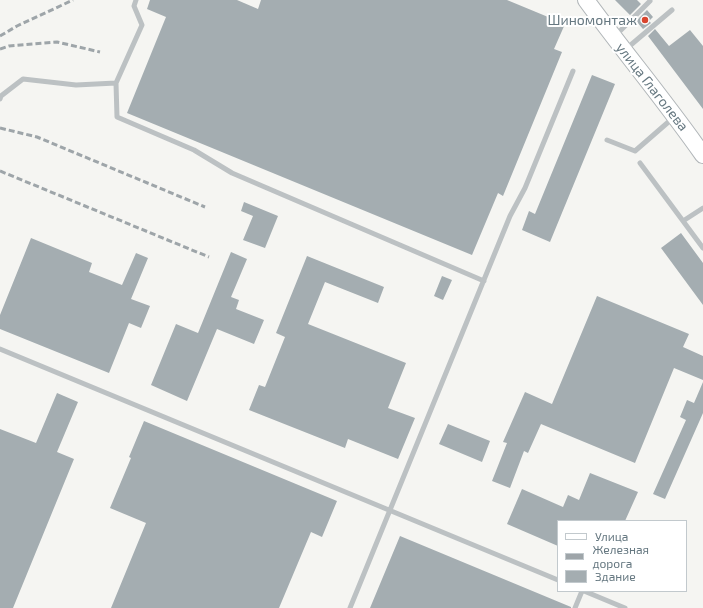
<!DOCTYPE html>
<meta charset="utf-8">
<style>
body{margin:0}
#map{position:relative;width:703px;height:608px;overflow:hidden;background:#f5f5f2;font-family:"Exo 2",sans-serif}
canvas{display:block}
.legend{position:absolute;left:557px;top:520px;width:130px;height:72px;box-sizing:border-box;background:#fff;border:1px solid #c2c9cd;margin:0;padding:5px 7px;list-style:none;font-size:12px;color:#667881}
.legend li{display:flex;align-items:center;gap:8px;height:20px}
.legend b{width:20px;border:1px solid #c2c9cd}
</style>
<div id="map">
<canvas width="703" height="608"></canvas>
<ul class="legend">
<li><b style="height:5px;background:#fff"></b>Улица</li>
<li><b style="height:5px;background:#9ea5a9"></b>Железная дорога</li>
<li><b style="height:11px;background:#a4adb1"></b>Здание</li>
</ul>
</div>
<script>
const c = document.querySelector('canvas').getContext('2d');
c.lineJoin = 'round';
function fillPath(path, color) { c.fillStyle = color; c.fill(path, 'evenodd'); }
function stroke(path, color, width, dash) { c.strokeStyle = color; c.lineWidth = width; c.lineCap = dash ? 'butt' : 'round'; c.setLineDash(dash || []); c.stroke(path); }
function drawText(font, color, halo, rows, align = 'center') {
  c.font = font + ' "Exo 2",sans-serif'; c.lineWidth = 4; c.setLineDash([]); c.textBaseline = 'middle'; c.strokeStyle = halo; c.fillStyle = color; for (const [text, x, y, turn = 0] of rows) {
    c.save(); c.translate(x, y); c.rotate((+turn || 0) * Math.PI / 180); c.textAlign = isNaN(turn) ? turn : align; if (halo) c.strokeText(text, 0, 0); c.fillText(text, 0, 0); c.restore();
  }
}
const building = new Path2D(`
 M150 0H237L258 9 261 0H507L565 24 554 49 562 52 503 196 498 193 472 255 127 113 166 17 147 9Z
 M615 0H637L641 4 630 15Z
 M647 10 653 17 649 21 651 23 643 29 636 21Z
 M655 29 669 46 690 30 703 46V109L648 36Z
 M592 75 615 84 550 242 522 230 529 211 535 214Z
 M244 202 278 216 265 248 243 240 253 216 241 211Z
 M681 233 703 263V305L661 248Z
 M31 238 92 263 89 272 122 285 136 253 148 258 131 299 150 306 141 328 129 323 109 373 0 329V315Z
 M231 252 247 259 231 297 239 300 236 309 264 320 254 344 217 329 187 401 151 385 176 324 198 333Z
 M307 256 384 287 378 303 325 282 308 324 406 363 388 408 415 418 398 459 348 439 345 448 249 410 259 385 265 387 285 337 276 333Z
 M442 276 452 280 443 300 434 296Z
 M597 296 689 334 683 347 703 356V380L674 368 635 463 541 424 528 453 524 451 510 488 492 481 507 443 503 442 525 392 552 404Z
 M703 382V413L665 499 653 494 686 420 680 417 687 400 694 403Z
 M57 393 78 402 57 452 74 459 13 608H0V429L36 443Z
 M144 421 337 501 322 537 311 532 279 608H111L146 523 110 508 131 458 129 457Z
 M448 424 490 441 482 462 439 444Z
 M590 473 638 492 625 521H558V546L507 524 522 489 563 507 568 495 579 500Z
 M400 536 571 607V608H370Z`);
const lane = new Path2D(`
 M615 36 650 1
 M626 49 672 10
 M116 83 142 25 134 6 136 0
 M0 99 1 96 23 79 76 85 116 83 117 117 194 150 232 173 484 281
 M607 140 635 151 673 118
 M640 163 703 248
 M683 221 703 208
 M0 349 558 580
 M584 591 625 608
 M350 608 510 216 525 188 573 71
 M575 608 582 591`);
const primary = new Path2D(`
 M586 0C624 52 666 102 703 155`);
const rail = new Path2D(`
 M0 36 17 26 73 0
 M0 49 9 46 57 42 100 52
 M0 128 37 137 205 207
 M0 171 209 257`);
const markers = [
 [645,20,4,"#d9452e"]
];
const poiNames = [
 ["Шиномонтаж",637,20]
];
const streetNames = [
 ["улица Глаголева",652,87,52]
];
fillPath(building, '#a4adb1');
stroke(primary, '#b0b5b8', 18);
stroke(lane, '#bcc1c3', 5);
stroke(primary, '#fff', 16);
stroke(rail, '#9ea5a9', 3, [6, 3]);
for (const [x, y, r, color] of markers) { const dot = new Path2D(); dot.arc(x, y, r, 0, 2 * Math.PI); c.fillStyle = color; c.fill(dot); stroke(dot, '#fff', 1.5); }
drawText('14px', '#667881', '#fff', poiNames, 'right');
drawText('14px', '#667881', '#fff', streetNames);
</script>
